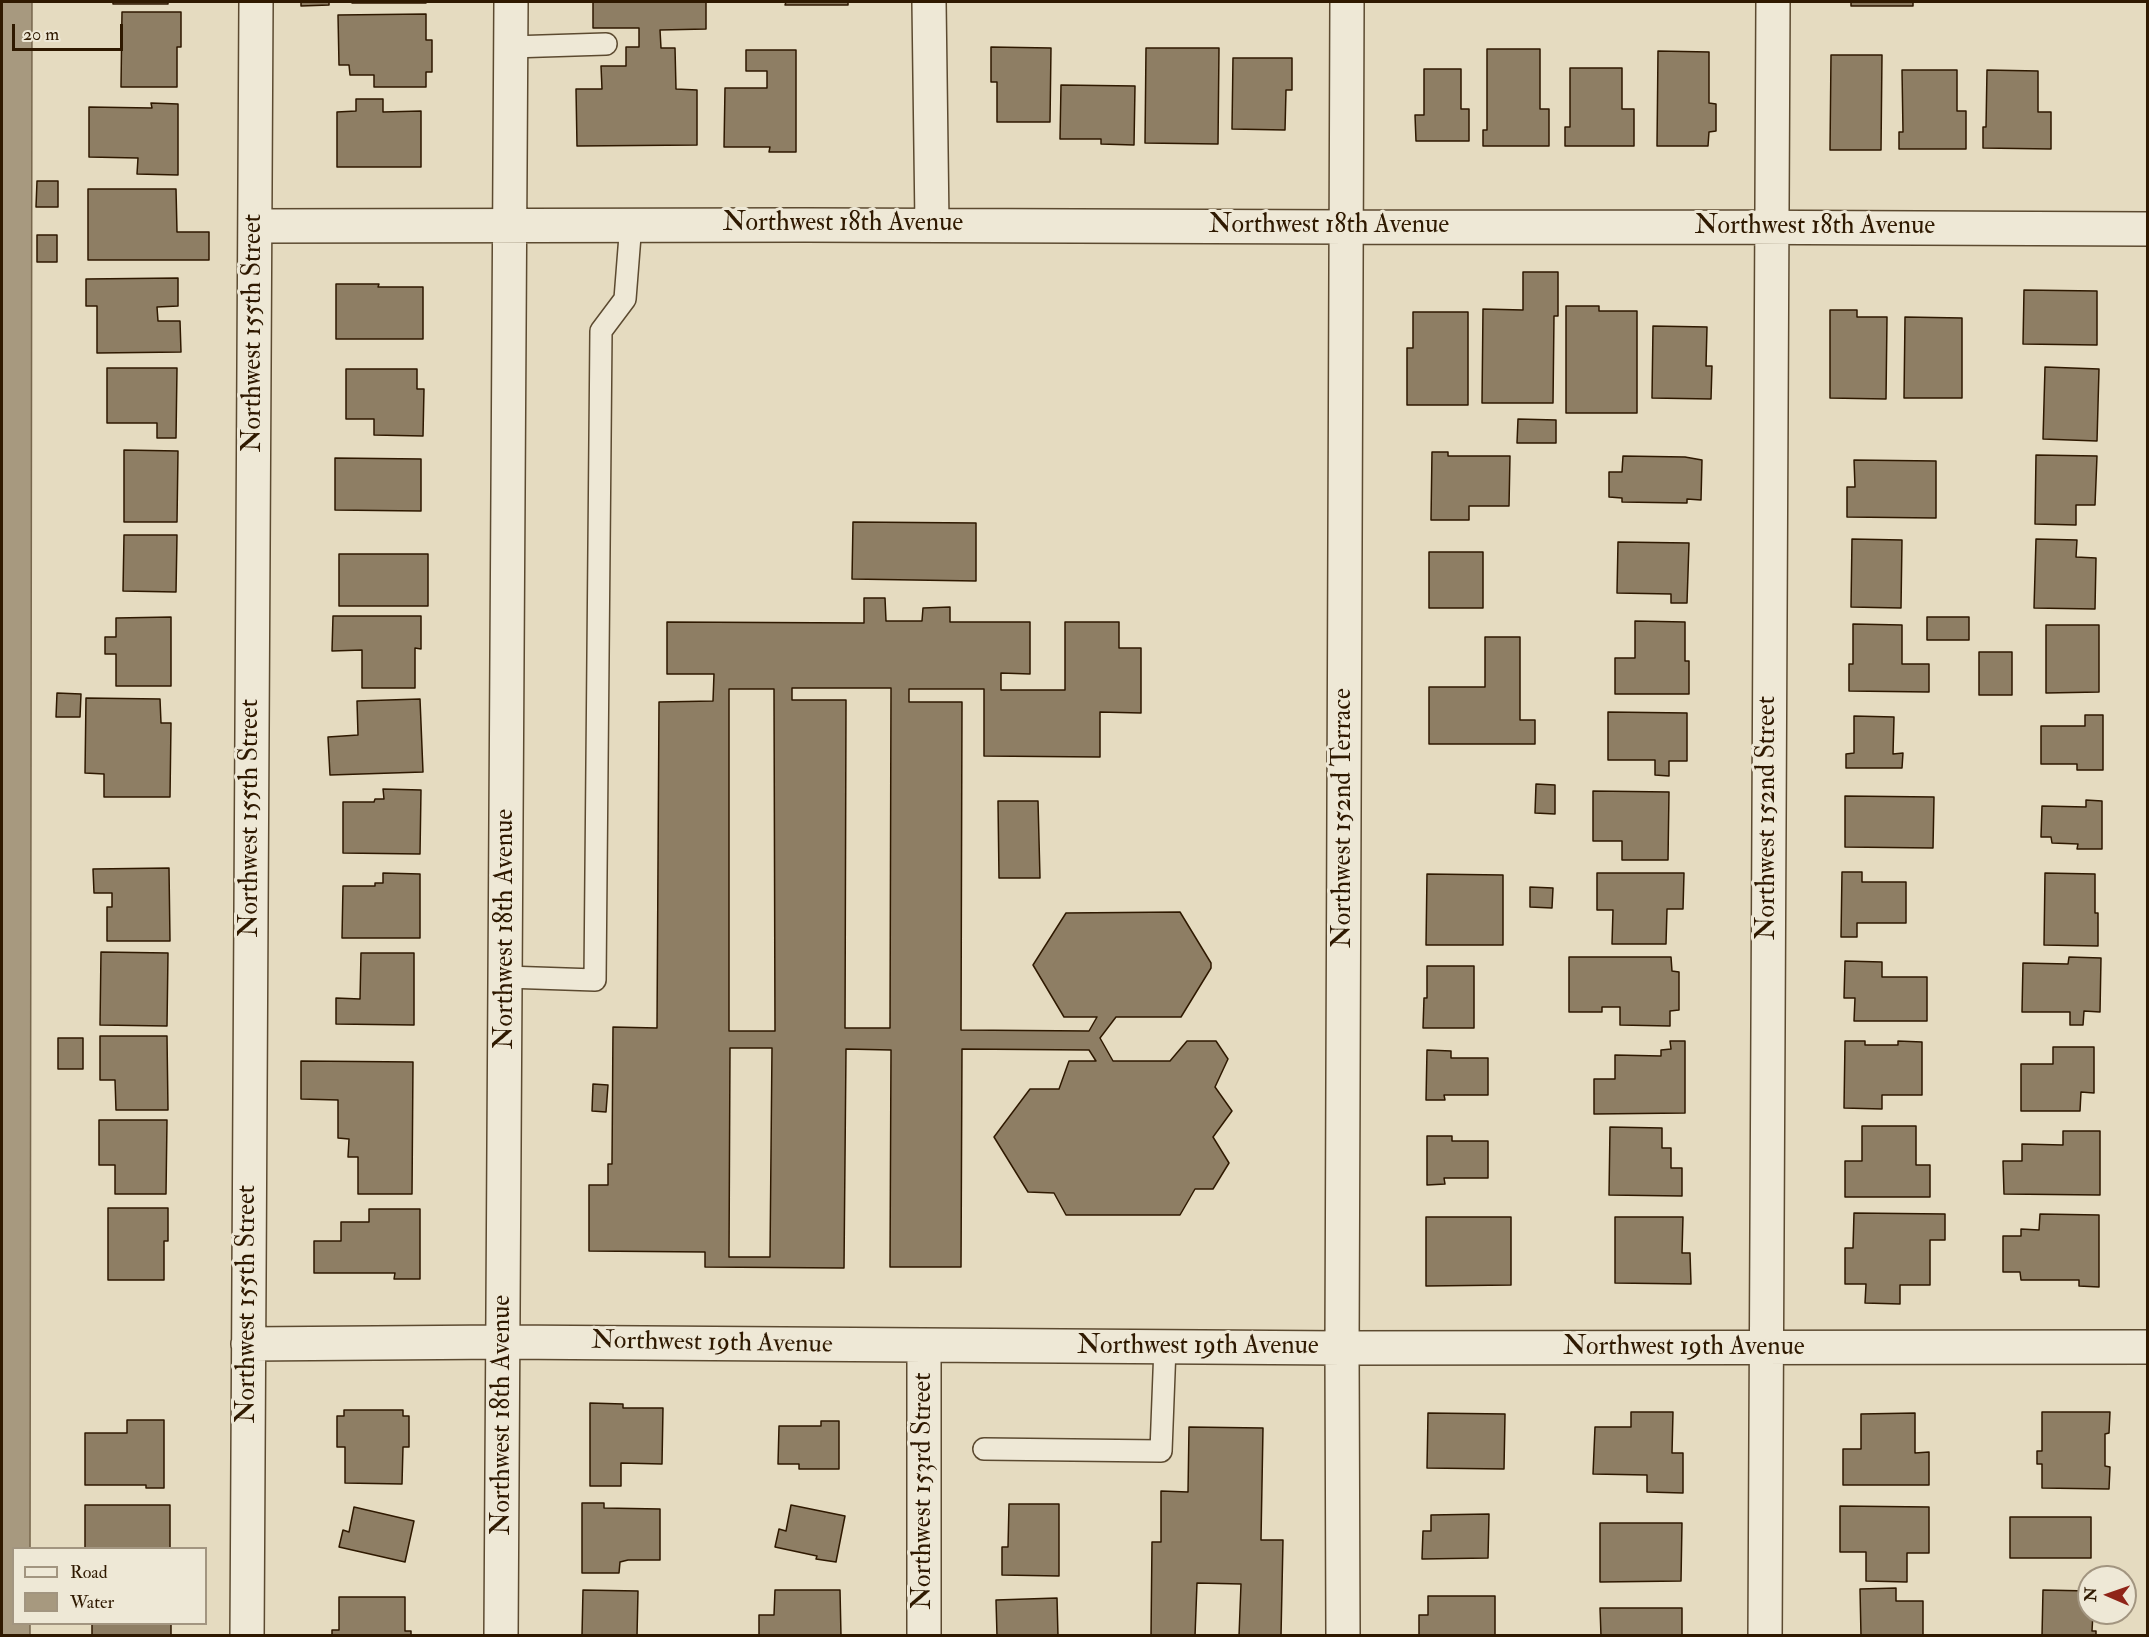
<!DOCTYPE html>
<style>
body{margin:0}
#map{position:relative;width:2149px;height:1637px;overflow:hidden;background:#e5dbc0;font-family:"IM FELL Double Pica",serif}
canvas{display:block}
.frame{position:absolute;inset:0;border:3px solid #2f1900;pointer-events:none}
.legend{position:absolute;left:12px;top:1547px;width:195px;height:78px;box-sizing:border-box;background:#eee8d6;border:2px solid #a29580;margin:0;padding:8px 10px;list-style:none;font-size:18px;color:#2f1900}
.legend li{display:flex;align-items:center;gap:12px;height:30px}
.legend b{width:30px;border:2px solid #a29580}
.north{position:absolute;left:2077px;top:1565px;width:60px;height:60px;box-sizing:border-box;background:#eee8d6;border:2px solid #a29580;border-radius:50%;rotate:272deg;font-size:16px;font-weight:700;line-height:24px;text-align:center;color:#2f1900}
.north::after{content:'';display:block;margin:auto;width:21px;height:27px;background:#8f2418;clip-path:polygon(50% 0,100% 100%,50% 72%,0 100%)}
.scale{position:absolute;left:12px;top:24px;width:111px;height:27px;box-sizing:border-box;border:3px solid #2f1900;border-top:0;padding-left:8px;font-size:18px;line-height:21px;white-space:nowrap;color:#2f1900;-webkit-text-stroke:4px #eee8d6;paint-order:stroke}
</style>
<div id="map">
<canvas width="2149" height="1637"></canvas>
<div class="frame"></div>
<ul class="legend">
<li><b style="height:8px;background:#eee8d6"></b>Road</li>
<li><b style="height:16px;background:#a7997f"></b>Water</li>
</ul>
<div class="north">N</div>
<div class="scale">20 m</div>
</div>
<script>
const c = document.querySelector('canvas').getContext('2d');
c.lineJoin = 'round';
function fillPath(path, color) { c.fillStyle = color; c.fill(path, 'evenodd'); }
function stroke(path, color, width, dash) { c.strokeStyle = color; c.lineWidth = width; c.lineCap = dash ? 'butt' : 'round'; c.setLineDash(dash || []); c.stroke(path); }
function drawText(font, color, halo, rows, align = 'center') {
  c.font = font + ' "IM FELL Double Pica",serif'; c.lineWidth = 6; c.setLineDash([]); c.textBaseline = 'middle'; c.strokeStyle = halo; c.fillStyle = color; for (const [text, x, y, turn = 0] of rows) {
    c.save(); c.translate(x, y); c.rotate((+turn || 0) * Math.PI / 180); c.textAlign = isNaN(turn) ? turn : align; if (halo) c.strokeText(text, 0, 0); c.fillText(text, 0, 0); c.restore();
  }
}
const water = new Path2D(`
 M2 2H32L30 1548H14V1624H30V1636L2 1635Z`);
const building = new Path2D(`
 M113 2H168V4H113Z
 M301 2H329V5L301 6Z
 M352 2H426V3H352Z
 M593 2H706V29L660 30 661 48H675L676 89 697 90V145L577 146 576 89H602L601 66H626V47H639V28H593Z
 M786 2H848V5H785Z
 M1851 2H1913V6H1851Z
 M122 12H181V47H177V87H121Z
 M426 14V40H432V72H426V87H374V75H350L349 65H339L338 15Z
 M991 47 1051 48 1050 122H997V82H991Z
 M1146 48H1219L1218 144 1145 143Z
 M1487 49H1540V109H1549V146H1483V130H1487Z
 M746 50H796V152H769L770 147H724L725 88H767V71H746Z
 M1658 51 1709 52V103L1716 104V131L1709 132 1708 146H1657Z
 M1831 55H1882L1881 150H1830Z
 M1233 58H1292V90H1286L1285 130 1232 129Z
 M1570 68H1622V109H1634V146H1565V127H1570Z
 M1424 69H1461V109H1469V141H1416L1415 115H1424Z
 M1902 70H1957V111H1966V149H1899V132H1903Z
 M1987 70 2038 71V112H2051V149L1983 148V127H1986Z
 M1061 85 1135 86 1134 145 1101 144V139H1060Z
 M356 99H383V112L421 111V167H337V112L356 111Z
 M151 103 178 104V175L137 174 138 158 89 157V107L152 108Z
 M37 181H58V207H36Z
 M88 189H176L177 232H209V260H88Z
 M37 235H57V262H37Z
 M1523 272H1558V316H1554L1553 403H1482L1483 309 1523 310Z
 M178 278V306L157 307 158 321H180L181 352 97 353V306H86V279Z
 M336 284H379L378 287H423V339H336Z
 M2024 290 2097 291V345L2023 344Z
 M1566 306H1599V311H1637V413H1566Z
 M1830 310H1857V317H1887L1886 399 1830 398Z
 M1413 312H1468V405H1407V348H1413Z
 M1905 317 1962 318V398H1904Z
 M1653 326 1707 327 1706 366H1712L1711 399 1652 398Z
 M2045 367 2099 369 2097 441 2043 439Z
 M107 368H177L176 438H157V423H107Z
 M346 369H417V389H424L423 436 374 435V419H346Z
 M1518 419 1556 420V443H1517Z
 M124 450 178 451 177 522H124Z
 M1432 452H1448V456H1510L1509 506H1469V520H1431Z
 M2036 455 2097 456 2095 505H2076V525L2035 524Z
 M1623 456 1685 457 1702 460 1701 500 1687 499V503L1622 502V498L1609 497V472H1622Z
 M335 458 421 459V511L335 510Z
 M1854 460 1936 461V518L1847 517V487H1855Z
 M853 522 976 523V581L852 579Z
 M124 535H177L176 592 123 591Z
 M1852 539 1902 540 1901 608 1851 607Z
 M2036 539 2077 540 2076 557 2096 558 2095 609 2034 608Z
 M1618 542 1689 543 1687 603H1671V594L1617 593Z
 M1429 552H1483V608H1429Z
 M339 554H428V606H339Z
 M864 598H885L886 621H922L923 608 950 607V622H1030V674L1001 673V690H1065V622H1119V648H1141V713L1100 712V757L984 756V689H909V702H962L961 1030 1089 1031 1097 1017H1064L1033 965 1066 913 1180 912 1211 963V968L1181 1017H1116L1100 1038 1113 1061H1170L1187 1041H1216L1228 1059 1215 1087 1232 1111 1213 1137 1229 1163 1213 1189H1195L1180 1215H1066L1054 1193 1028 1192 994 1137 1030 1089H1059L1069 1061H1096L1089 1050 962 1049 961 1267H890L891 1050 846 1049 844 1268 705 1267V1252L589 1251V1185H608V1164H612L613 1027 657 1028 659 702 713 701 714 674H667V622L864 623ZM792 688H891L890 1028H845L846 700H792ZM729 689H774L775 1031H729ZM730 1048H772L770 1257H729Z
 M333 616H421V649L415 648V688H362V650L332 651Z
 M171 617V686H116V654H105V637H116V618Z
 M1927 617H1969V640H1927Z
 M1635 621 1685 622V661H1689V694H1615V658H1635Z
 M1853 624 1902 625V664H1929V692L1849 691V664H1853Z
 M2046 625H2099V692L2046 693Z
 M1485 637H1520V720H1535V744H1429V687H1485Z
 M1979 652H2012V695H1979Z
 M57 693 81 694 80 717H56Z
 M86 698 160 699 161 723H171L170 797H104V774L85 773Z
 M420 699 423 772 330 775 328 737 358 735 357 701Z
 M1608 712 1687 713V761H1669V776L1655 775V760H1608Z
 M2085 715H2103V770H2077V764H2041V726H2085Z
 M1854 716 1894 717 1893 754 1903 753 1902 768H1846V754L1854 753Z
 M1536 784 1555 785V814L1535 813Z
 M383 789 421 790 420 854 343 853V802H374L375 799H384Z
 M1593 791 1669 792 1668 860H1622V841H1593Z
 M1845 796 1934 797 1933 848 1845 847Z
 M2086 800 2102 801V849H2077L2078 844 2052 843 2051 837H2041L2042 806 2086 807Z
 M998 801H1038L1040 878H999Z
 M169 868 170 941H107V907H112V893H94L93 869Z
 M1842 872H1862V882H1906V923H1857V937H1841Z
 M383 873 420 874V938H342L343 886H375V883H383Z
 M1597 873H1684L1683 909H1667L1666 944H1612L1613 910H1597Z
 M2045 873 2095 874V913H2098V946L2044 945Z
 M1427 874 1503 875V945H1426Z
 M1530 887 1553 888 1552 908 1530 907Z
 M101 952 168 953 167 1026 100 1025Z
 M361 953H414V1025L336 1024V998L360 999Z
 M1569 957H1671L1672 971 1679 972V1010L1670 1011V1026L1620 1025V1007H1602V1012H1569Z
 M2069 957 2101 958 2100 1012 2084 1011 2083 1025H2070V1012H2022L2023 963 2068 964Z
 M1845 961 1882 962V977H1927V1021H1854L1855 998H1844Z
 M1427 966H1474V1028H1423L1424 998H1427Z
 M100 1036H167L168 1110H116L115 1080H100Z
 M58 1038H83V1069H58Z
 M1670 1041H1685V1113L1594 1114V1079H1615V1055L1661 1056V1050L1671 1049Z
 M1845 1041H1865V1045H1898V1041L1922 1042V1095H1882V1109L1844 1108Z
 M2053 1047H2094V1093L2081 1092 2080 1111H2021V1064H2053Z
 M1427 1050 1451 1051V1058H1488V1095H1444L1445 1100H1426Z
 M301 1061 413 1062 412 1194H358V1157H348L349 1139 338 1138V1100L301 1099Z
 M593 1084 608 1085 606 1112 592 1111Z
 M99 1120H167L166 1194H115V1165H99Z
 M1862 1126H1916V1165H1930V1197H1845V1161H1862Z
 M1610 1127 1662 1128V1148H1671V1168H1682V1196L1609 1195Z
 M2063 1131H2100V1195L2004 1194 2003 1161H2022V1144L2063 1145Z
 M1427 1136H1452V1141H1488V1178H1444L1445 1184 1427 1185Z
 M108 1208H168V1241H164V1280H108Z
 M369 1209H420V1279H394L395 1273H314V1241H341V1222H369Z
 M1854 1213 1945 1214V1240H1930V1285H1900V1304L1865 1303 1866 1284H1845V1248H1853Z
 M2040 1214 2099 1215V1287L2079 1286V1280H2021L2020 1272H2003V1236H2021V1229L2039 1230Z
 M1426 1217H1511V1285L1426 1286Z
 M1615 1217H1683L1682 1253H1690L1691 1284 1615 1283Z
 M590 1403 623 1404V1408H663L662 1464 621 1463V1486H590Z
 M344 1410H403V1416H409V1447H403L402 1484 345 1483V1447H337V1416H344Z
 M1631 1412H1673L1672 1453H1683V1493L1647 1492V1475L1593 1474 1595 1427H1631Z
 M2042 1412H2110L2109 1433 2105 1434V1466L2110 1467 2109 1489 2042 1488V1464H2037V1451H2042Z
 M1428 1413 1505 1414 1504 1469 1427 1468Z
 M1915 1413V1453L1929 1452V1485H1843V1449H1861V1414Z
 M127 1420H164V1488H146V1485H85V1433H127Z
 M821 1421H839V1469H799V1464H778L779 1426H821Z
 M1189 1427 1263 1428 1261 1540H1283L1281 1636H1239L1241 1584 1197 1583 1195 1636H1151L1152 1542H1161V1491L1188 1492Z
 M582 1503H604V1508L660 1509V1560H628L620 1562 619 1573H582Z
 M1009 1504H1059V1576L1002 1575V1547H1008Z
 M85 1505H170V1548H85Z
 M791 1505 845 1516 836 1562 816 1559 817 1556 775 1547 779 1529 786 1531Z
 M1840 1506 1929 1507V1553H1907V1582L1866 1581V1552H1840Z
 M354 1507 414 1521 405 1562 339 1547 343 1530 349 1532Z
 M1489 1514 1488 1558 1422 1559 1423 1531H1431V1515Z
 M2010 1517H2091V1558H2010Z
 M1600 1523H1682L1681 1581 1600 1582Z
 M1896 1588V1601H1923V1636H1861L1860 1589Z
 M583 1590 638 1591 637 1636H578L582 1635Z
 M775 1590H840L841 1636H759V1615H774Z
 M2043 1590 2089 1591V1613H2093L2092 1631H2096V1636H2042Z
 M1428 1596H1495V1636H1419V1615H1428Z
 M339 1597H405V1631H411V1636H332V1630H339Z
 M1057 1598 1058 1636H997L996 1600Z
 M1600 1608H1682V1636H1601Z
 M92 1624H171V1636H92Z`);
const lane = new Path2D(`
 M511 47 606 44
 M506 977 595 980 601 331 625 299 631 223
 M984 1449 1161 1451 1165 1347`);
const street = new Path2D(`
 M929 2 932 224
 M255 226C619 223 984 226 1348 227 1615 227 1881 227 2148 229
 M248 1344 503 1342 1342 1348 2148 1347
 M924 1346V1636
 M247 1636 256 2
 M501 1636 511 2
 M1343 1636 1342 1348 1347 2
 M1765 1636 1773 2`);
const streetNames = [
 ["Northwest 18th Avenue",843,224],
 ["Northwest 18th Avenue",1329,226],
 ["Northwest 18th Avenue",1815,227],
 ["Northwest 155th Street",254,333,-90],
 ["Northwest 155th Street",251,818,-90],
 ["Northwest 152nd Terrace",1344,818,-90],
 ["Northwest 152nd Street",1768,818,-90],
 ["Northwest 18th Avenue",506,929,-90],
 ["Northwest 155th Street",248,1304,-90],
 ["Northwest 19th Avenue",712,1344,1],
 ["Northwest 19th Avenue",1198,1347],
 ["Northwest 19th Avenue",1684,1348],
 ["Northwest 18th Avenue",503,1415,-90],
 ["Northwest 153rd Street",924,1491,-90]
];
fillPath(water, '#a7997f');
stroke(water, '#77664c', 1.5);
fillPath(building, '#8e7e64');
stroke(building, '#2f1900', 1.5);
stroke(lane, '#5c4a30', 24);
stroke(street, '#5c4a30', 36);
stroke(lane, '#eee8d6', 21);
stroke(street, '#eee8d6', 33);
drawText('26px', '#2f1900', '#eee8d6', streetNames);
</script>
